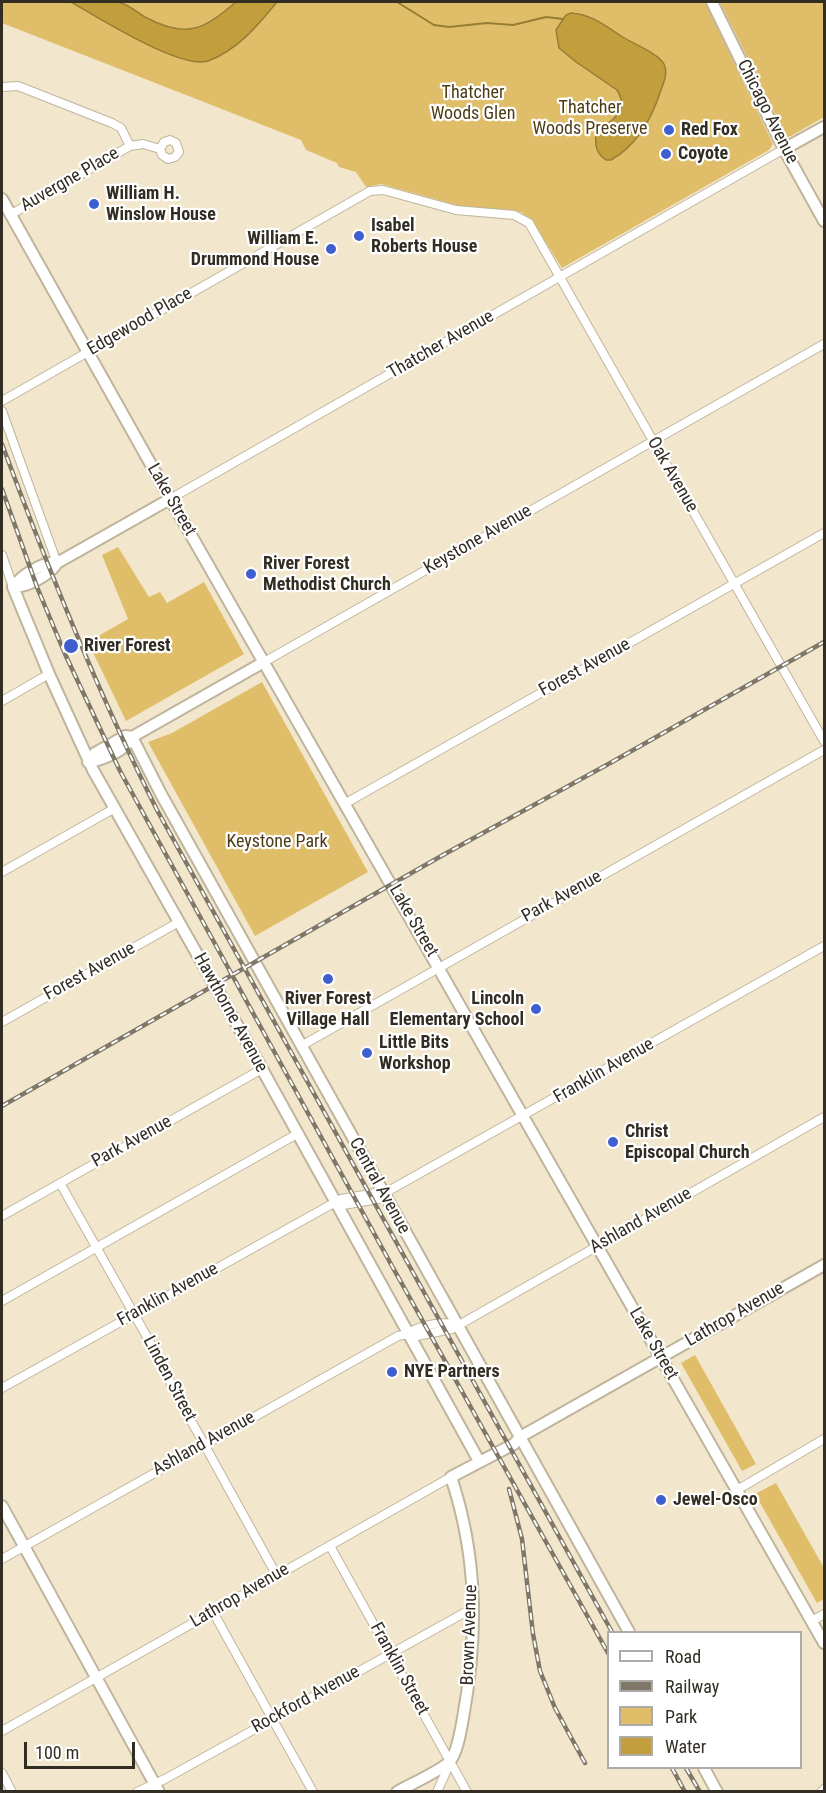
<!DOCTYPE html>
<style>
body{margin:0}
#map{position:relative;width:826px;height:1793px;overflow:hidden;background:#f2e7cc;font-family:"Roboto Condensed",sans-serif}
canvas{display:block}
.frame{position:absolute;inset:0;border:3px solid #312d23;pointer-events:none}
.legend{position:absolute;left:607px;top:1631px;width:195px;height:138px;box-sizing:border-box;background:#fff;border:2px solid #adaba7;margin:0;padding:8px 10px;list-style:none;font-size:18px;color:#312d23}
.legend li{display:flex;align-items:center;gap:12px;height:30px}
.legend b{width:30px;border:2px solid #adaba7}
.scale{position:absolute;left:24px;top:1742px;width:111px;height:27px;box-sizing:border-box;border:3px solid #312d23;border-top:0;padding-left:8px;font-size:18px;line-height:21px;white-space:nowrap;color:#312d23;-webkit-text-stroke:4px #fff;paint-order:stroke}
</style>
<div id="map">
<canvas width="826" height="1793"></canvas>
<div class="frame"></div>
<ul class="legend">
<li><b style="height:8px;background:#fff"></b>Road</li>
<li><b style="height:8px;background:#7f7868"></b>Railway</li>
<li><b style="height:16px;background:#e0be69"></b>Park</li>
<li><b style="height:16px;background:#c39e3c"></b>Water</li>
</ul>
<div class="scale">100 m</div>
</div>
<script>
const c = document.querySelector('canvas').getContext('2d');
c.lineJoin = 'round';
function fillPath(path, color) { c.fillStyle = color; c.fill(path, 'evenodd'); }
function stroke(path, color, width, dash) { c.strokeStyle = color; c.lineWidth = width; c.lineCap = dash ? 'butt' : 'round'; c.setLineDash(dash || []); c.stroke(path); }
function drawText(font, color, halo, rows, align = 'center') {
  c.font = font + ' "Roboto Condensed",sans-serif'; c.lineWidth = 4.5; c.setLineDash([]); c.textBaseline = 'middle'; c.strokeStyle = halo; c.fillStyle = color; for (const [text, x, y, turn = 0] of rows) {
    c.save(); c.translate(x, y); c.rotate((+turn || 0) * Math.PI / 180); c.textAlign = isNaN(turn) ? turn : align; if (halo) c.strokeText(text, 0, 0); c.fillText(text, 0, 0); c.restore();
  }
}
const green = new Path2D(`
 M2 2H71L83 9 207 61C239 46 255 29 277 2H705L773 144 769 150 562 268 531 219 521 212 460 206 381 184 366 187 356 172 339 167 337 163 306 150 301 140 2 23Z
 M119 2H236C186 44 170 31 119 2Z
 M720 2H824V117L791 136 788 137 785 134Z
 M118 547 149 597 160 592 167 603 204 582 244 654 126 721 88 642 128 619 102 555Z
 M262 682 368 872 255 936 148 742 172 733Z
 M695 1355 756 1464 742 1471 681 1363Z
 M776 1483 824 1568V1599L817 1603 755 1494Z`);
const water = new Path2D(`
 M71 2C84 1 106 0 118 2 128 4 138 13 147 18 187 39 204 29 236 2H277C258 25 238 50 208 61 181 70 97 17 71 2Z
 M571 13C591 14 606 26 621 36 633 44 658 53 664 64 668 72 664 82 661 90 652 118 638 145 611 160H606C596 153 595 146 596 135 610 119 631 113 617 90L576 62 559 48 556 30 566 15Z`);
const stream = new Path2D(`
 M397 2 434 25 449 27 487 23 513 25 546 17 563 19`);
const street = new Path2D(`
 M2 87 18 86 112 123 121 128 130 146 143 144 160 149 162 155 168 159 175 157 179 152 176 143 170 140 164 142 160 149
 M10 215 130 146
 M2 401 370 191 383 190 456 210 514 215 529 223 824 741
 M2 411 57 563
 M170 499 784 149
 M2 555 13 587
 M264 662 824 344
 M2 701 49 674
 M346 803 824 533
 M2 872 115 808
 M2 1022 179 922
 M301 1046 824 750
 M60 1183 160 1360 173 1388 277 1576
 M335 1202 343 1205 379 1199 383 1194 824 946
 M2 1216 262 1069
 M2 1301 297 1134
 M408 1334C418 1325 443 1321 457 1325
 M2 1388 341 1199 376 1193 383 1194
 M737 1490 824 1439
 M330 1546 467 1792
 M2 1559 398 1336 408 1334 417 1336 452 1329 824 1117
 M213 1612 313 1792
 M812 1621 824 1614
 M2 1731 451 1477
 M2 1773 12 1792
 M137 1792 165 1779 473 1608
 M437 1792 450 1763
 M821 1792 824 1789`);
const secondary = new Path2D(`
 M712 2 784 149 824 221
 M784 149 824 127
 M2 199 163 486 824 1643
 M13 587 49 674 93 770 262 1069 479 1461
 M13 587C27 587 50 575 57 563L170 499
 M13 587C21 576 43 561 57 563
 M132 737 161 794 629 1632
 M88 762C102 760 126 751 132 737L264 662
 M88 762 95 753 125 736 132 737
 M2 1506 159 1792
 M704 1768 717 1792
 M397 1792C409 1785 442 1770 449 1762 457 1755 461 1729 463 1718 478 1635 478 1558 451 1477L514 1444 520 1437 824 1265`);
const rail = new Path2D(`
 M2 444C48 569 97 691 157 810L612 1632
 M2 489 37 587 65 654 120 771 392 1266 608 1653
 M2 1106 443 855 612 762 824 642
 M509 1489 522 1539 533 1634 540 1671 555 1708 585 1763
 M672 1768 685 1792
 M686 1768 700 1792`);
const markers = [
 [669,130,6,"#3f5fd1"],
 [666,154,6,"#3f5fd1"],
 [94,204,6,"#3f5fd1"],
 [359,236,6,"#3f5fd1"],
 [331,249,6,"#3f5fd1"],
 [251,574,6,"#3f5fd1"],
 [71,646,8,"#3f5fd1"],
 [328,979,6,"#3f5fd1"],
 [536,1009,6,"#3f5fd1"],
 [367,1053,6,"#3f5fd1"],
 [613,1142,6,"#3f5fd1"],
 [392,1372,6,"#3f5fd1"],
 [661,1500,6,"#3f5fd1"]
];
const parkNames = [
 ["Thatcher",473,93],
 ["Woods Glen",473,114],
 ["Thatcher",590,108],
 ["Woods Preserve",590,129],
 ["Keystone Park",277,842]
];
const streetNames = [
 ["Chicago Avenue",767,112,63],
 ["Auvergne Place",70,180,-30],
 ["Edgewood Place",140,322,-30],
 ["Thatcher Avenue",441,345,-30],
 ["Oak Avenue",672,475,60],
 ["Lake Street",171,500,60],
 ["Keystone Avenue",478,540,-30],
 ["Forest Avenue",585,668,-29],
 ["Park Avenue",562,897,-29],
 ["Lake Street",413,921,60],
 ["Forest Avenue",90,972,-29],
 ["Hawthorne Avenue",230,1013,61],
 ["Franklin Avenue",604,1071,-30],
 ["Park Avenue",132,1142,-29],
 ["Central Avenue",379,1186,61],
 ["Ashland Avenue",641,1221,-30],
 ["Franklin Avenue",168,1295,-29],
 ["Lathrop Avenue",735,1315,-30],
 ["Lake Street",653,1344,60],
 ["Linden Street",169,1379,62],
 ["Ashland Avenue",204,1444,-29],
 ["Lathrop Avenue",240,1596,-30],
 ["Brown Avenue",470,1635,-88],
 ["Franklin Street",399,1669,61],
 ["Rockford Avenue",306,1700,-29]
];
const poiNames = [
 ["Red Fox",681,130],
 ["Coyote",678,154],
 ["William H.",106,194],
 ["Winslow House",106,215],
 ["Isabel",371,226],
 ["Roberts House",371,247],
 ["William E.",319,239,"right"],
 ["Drummond House",319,260,"right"],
 ["River Forest",263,564],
 ["Methodist Church",263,585],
 ["River Forest",84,646],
 ["River Forest",328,999,"center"],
 ["Village Hall",328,1020,"center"],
 ["Lincoln",524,999,"right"],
 ["Elementary School",524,1020,"right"],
 ["Little Bits",379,1043],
 ["Workshop",379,1064],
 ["Christ",625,1132],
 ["Episcopal Church",625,1153],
 ["NYE Partners",404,1372],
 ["Jewel-Osco",673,1500]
];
fillPath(green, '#e0be69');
fillPath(water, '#c39e3c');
stroke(water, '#977c34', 1.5);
stroke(stream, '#977c34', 2);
stroke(street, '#bfb59c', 10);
stroke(secondary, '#bfb59c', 14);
stroke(street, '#fff', 8);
stroke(secondary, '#fff', 10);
stroke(rail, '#7f7868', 4.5);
stroke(rail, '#fff', 2, [7]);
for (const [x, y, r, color] of markers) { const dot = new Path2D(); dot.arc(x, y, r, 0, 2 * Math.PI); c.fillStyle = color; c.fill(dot); stroke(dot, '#fff', 2); }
drawText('18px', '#4d3d15', '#fff', parkNames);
drawText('18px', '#312d23', '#fff', streetNames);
drawText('bold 18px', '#312d23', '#fff', poiNames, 'left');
</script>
